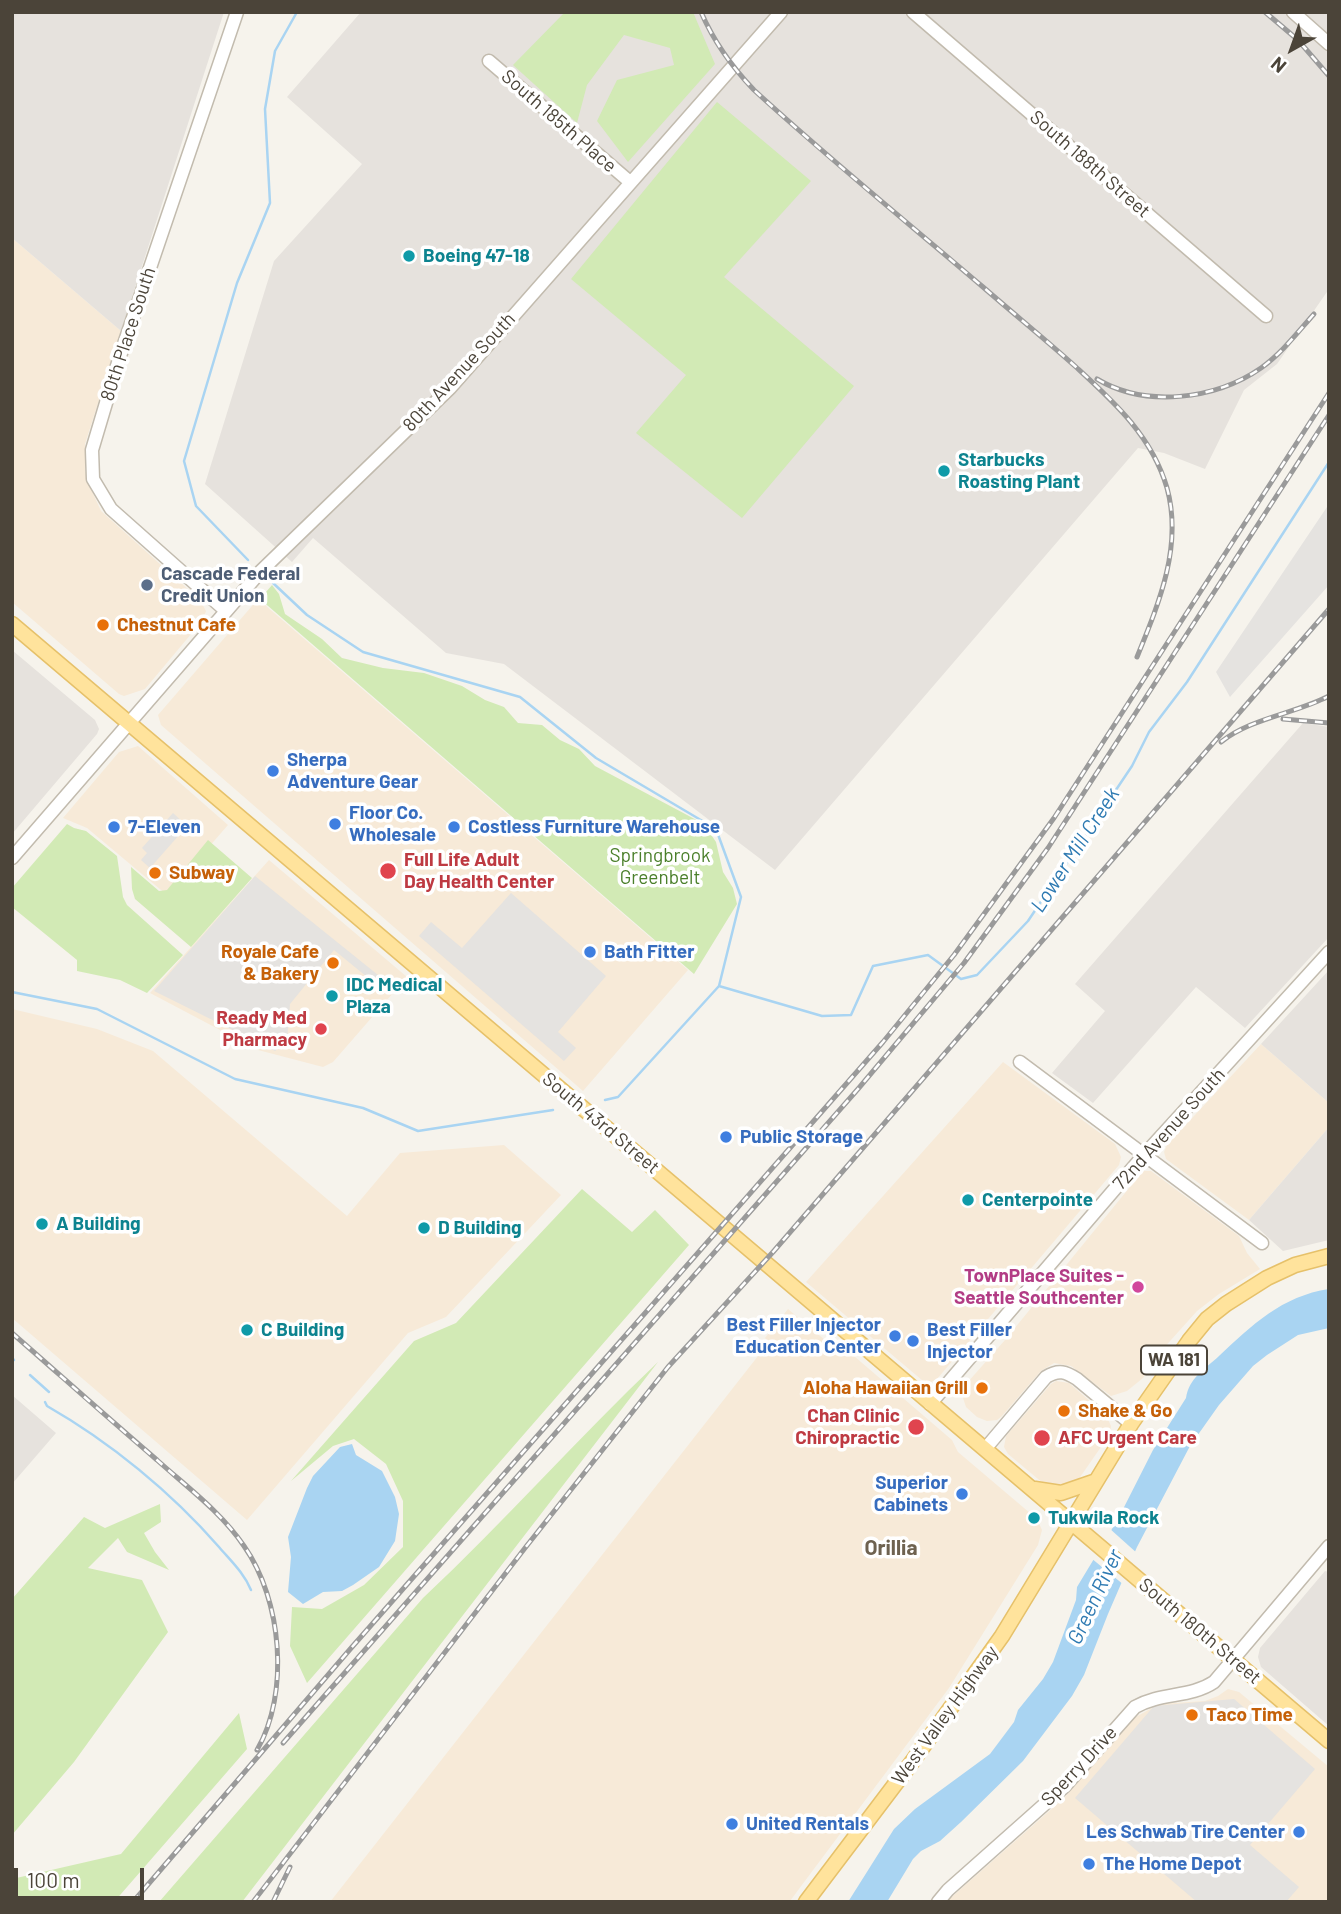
<!DOCTYPE html>
<style>
body{margin:0}
#map{position:relative;width:1341px;height:1914px;overflow:hidden;background:#f6f3ec;font-family:Barlow,sans-serif}
canvas{display:block}
.frame{position:absolute;inset:0;border:14px solid #4b4439;pointer-events:none}
.north{position:absolute;left:1257px;top:14px;width:70px;height:70px;-webkit-text-stroke:5px #fff;paint-order:stroke;rotate:220deg;font-size:19px;font-weight:700;line-height:28px;text-align:center;color:#4b4439}
.north::after{content:'';display:block;margin:auto;width:24px;height:32px;background:#4b4439;clip-path:polygon(50% 0,100% 100%,50% 72%,0 100%)}
.scale{position:absolute;left:14px;top:1868px;width:130px;height:32px;box-sizing:border-box;border:4px solid #4b4439;border-top:0;padding-left:9px;font-size:21px;line-height:24px;white-space:nowrap;color:#4b4439;-webkit-text-stroke:5px #fff;paint-order:stroke}
</style>
<div id="map">
<canvas width="1341" height="1914"></canvas>
<div class="frame"></div>
<div class="north">N</div>
<div class="scale">100 m</div>
</div>
<script>
const c = document.querySelector('canvas').getContext('2d');
c.lineJoin = 'round';
function fillPath(path, color) { c.fillStyle = color; c.fill(path, 'evenodd'); }
function stroke(path, color, width, dash) { c.strokeStyle = color; c.lineWidth = width; c.lineCap = dash ? 'butt' : 'round'; c.setLineDash(dash || []); c.stroke(path); }
function drawText(font, color, halo, rows, align = 'center') {
  c.font = font + ' Barlow,sans-serif'; c.lineWidth = 7; c.setLineDash([]); c.textBaseline = 'middle'; c.strokeStyle = halo; c.fillStyle = color; for (const [text, x, y, turn = 0] of rows) {
    c.save(); c.translate(x, y); c.rotate((+turn || 0) * Math.PI / 180); c.textAlign = isNaN(turn) ? turn : align; if (halo) c.strokeText(text, 0, 0); c.fillText(text, 0, 0); c.restore();
  }
}
const commercial = new Path2D(`
 M12 238 121 331 85 444V470L91 489 101 511 200 600 206 611 202 621 145 689 124 696 119 694 12 602Z
 M258 599 688 970 583 1091 161 725 158 715Z
 M138 746 228 825 167 895 87 828 63 818 119 752Z
 M269 860 407 977 333 1062 323 1067 258 1050 150 993Z
 M12 1009 97 1029 153 1051 347 1216 400 1153 504 1145 561 1195 446 1317 408 1333 247 1520 12 1318Z
 M1261 1044 1329 1103V1127L1249 1220 1166 1159 1164 1152 1167 1145Z
 M1003 1062 1115 1144 1121 1157 1119 1165 937 1379 929 1383 923 1381 806 1282Z
 M1143 1171H1151L1239 1236 1247 1253 1260 1269 1219 1294 1197 1311 1162 1350 1143 1378 1127 1391 1111 1396 1071 1366 1054 1363 1041 1371 1002 1416 997 1420 987 1421 977 1417 966 1407 963 1398V1391L967 1383 1005 1340Z
 M788 1309 838 1351 847 1350 952 1440 958 1452 1037 1519 1042 1530 1038 1545 949 1688 790 1901 330 1902 769 1342 765 1338Z
 M1056 1381 1069 1383 1106 1415 1111 1426 1110 1434 1076 1483 1069 1487 1044 1484 1008 1454 1004 1447 1006 1436 1051 1384Z
 M1228 1689 1239 1692 1329 1767V1902H946L1064 1798 1134 1718 1159 1704 1205 1701 1218 1696Z`);
const industrial = new Path2D(`
 M12 12H224L121 331 12 238Z
 M361 12H1329V289L1277 364 1244 390 1205 469 1164 453 1138 448 775 870 504 664 446 653 313 538 292 562 205 484 274 261 362 164 287 97Z
 M12 650 95 720 99 729 97 734 12 834Z
 M1303 723 1329 727V937L1245 1028 1196 987 1093 1103 1052 1073 1105 1011 1075 984Z
 M1329 970V1103L1261 1044Z
 M1329 1127V1240L1283 1251 1249 1220Z
 M12 1395 56 1433 12 1484Z
 M1325 1571 1329 1572V1726L1261 1667 1258 1657 1260 1648Z`);
const green = new Path2D(`
 M565 12H693L715 64 628 162 597 121 617 80 674 65 670 48 624 35 587 85 577 123 513 65Z
 M717 102 811 181 724 277 854 386 742 518 636 433 686 375 571 279Z
 M272 585 279 594 285 614 322 639 342 658 383 668 424 673 462 686 485 700 504 707 518 723 542 725 560 740 579 749 595 766 704 824 716 842 723 872 733 888 737 904 694 974 260 599Z
 M67 824 74 828 86 831 117 856 123 897 127 905 183 955 147 993 120 980 77 971V960L12 907V888Z
 M208 840 252 878 191 947 135 899 132 889 131 867 159 891 167 890Z
 M582 1189 632 1232 655 1210 689 1245 307 1683 290 1646 292 1607 322 1609 364 1585 403 1547V1501L386 1464 354 1439 333 1446 291 1481 414 1341 456 1323Z
 M658 1362 242 1902H159L423 1598C504 1522 578 1438 658 1362Z
 M160 1504 161 1522 144 1533 155 1552 169 1570 127 1552 118 1538 88 1568 142 1580 168 1632 74 1762 12 1835V1599L84 1517 105 1528Z
 M239 1713 247 1749 114 1902H12V1879L121 1854Z`);
const parking = new Path2D(`
 M1329 504V585L1230 697 1216 672Z
 M173 813 187 826 150 868 141 860 147 853 142 848Z
 M255 876 378 975 372 981 334 950 290 1004 287 1041 275 1051 154 991Z
 M511 893 606 976 558 1032 576 1048 564 1061 419 936 431 922 462 948Z
 M1234 1699 1315 1769 1250 1845 1299 1887 1286 1902H1197L1075 1798 1154 1706Z`);
const water = new Path2D(`
 M1329 1289V1328L1298 1335 1267 1355 1253 1366 1219 1405 1190 1446 1137 1547 1108 1614 1084 1675 1072 1696 1023 1761 961 1822 940 1841 921 1851 913 1859 887 1902H848L894 1829 915 1809 990 1754 1014 1722 1018 1710 1043 1679 1053 1662 1076 1600 1077 1587 1118 1519 1153 1450 1186 1398C1189 1378 1205 1369 1219 1356 1252 1325 1282 1296 1329 1289Z
 M352 1444 356 1455 382 1471 395 1497 399 1514 395 1541 379 1567 353 1585 342 1591 323 1592 303 1604 288 1592 291 1557 288 1537 307 1488 313 1476 340 1447Z`);
const pier = new Path2D(`
 M1109 1528 1138 1554 1124 1585 1091 1558Z`);
const stream = new Path2D(`
 M248 560 196 506 184 461 237 283 270 203 265 109 275 51 297 12
 M273 583 307 615 363 652 520 697 596 758 716 829 741 897 719 986 618 1097 605 1100
 M719 986 822 1016 851 1015 873 966 928 955 961 979 977 975 1028 921 1132 766 1149 732 1187 682 1329 462
 M12 992 97 1009 235 1079 363 1108 418 1131 553 1110
 M12 1358 14 1360
 M30 1375 49 1392
 M45 1402 47 1406C110 1442 171 1492 219 1547 231 1561 244 1573 251 1590`);
const minor = new Path2D(`
 M913 12 1266 316
 M1293 12 1329 44
 M489 61 630 182
 M226 611 111 509 93 479 92 450 120 356 237 12
 M12 858 261 571 450 388 781 12
 M1020 1062 1262 1243
 M930 1404 1144 1155 1329 952
 M985 1449 1046 1377C1059 1369 1066 1372 1077 1379L1131 1424
 M938 1902 948 1890 1064 1787 1135 1707C1161 1692 1190 1698 1214 1682L1329 1546`);
const major = new Path2D(`
 M12 624 1329 1741
 M1035 1489 1061 1493 1096 1481
 M806 1902 912 1762 1002 1636 1131 1424 1189 1341 1207 1319 1226 1304 1267 1278 1295 1265 1329 1256`);
const rail = new Path2D(`
 M701 12C714 42 732 67 754 90 828 158 907 222 983 287 1014 314 1046 340 1076 367 1114 402 1152 436 1167 488 1183 546 1159 603 1137 657
 M1265 12 1298 40 1329 76
 M1097 379C1145 408 1215 400 1261 368 1282 353 1297 333 1314 314
 M1283 719 1329 723
 M1221 742C1251 718 1294 714 1329 696
 M12 1333C60 1375 108 1418 157 1460 187 1487 221 1512 244 1546 282 1600 290 1693 257 1750
 M283 1743 858 1089 964 963 1048 848 1329 415
 M133 1902 352 1647 883 1042 954 955 1054 818 1329 393
 M253 1902 525 1548 668 1367 773 1252 1329 609
 M273 1902 290 1867`);
const markers = [
 [409,256,7,"#0f9aa8"],
 [944,471,7,"#0f9aa8"],
 [147,585,7,"#5c6f8a"],
 [103,625,7,"#e8710a"],
 [273,771,7,"#3f7fe0"],
 [335,824,7,"#3f7fe0"],
 [114,827,7,"#3f7fe0"],
 [454,827,7,"#3f7fe0"],
 [388,871,9,"#e0444e"],
 [155,873,7,"#e8710a"],
 [590,952,7,"#3f7fe0"],
 [333,963,7,"#e8710a"],
 [332,996,7,"#0f9aa8"],
 [321,1029,7,"#e0444e"],
 [726,1137,7,"#3f7fe0"],
 [968,1200,7,"#0f9aa8"],
 [42,1224,7,"#0f9aa8"],
 [424,1228,7,"#0f9aa8"],
 [1138,1287,7,"#d1479c"],
 [247,1330,7,"#0f9aa8"],
 [895,1336,7,"#3f7fe0"],
 [913,1341,7,"#3f7fe0"],
 [982,1388,7,"#e8710a"],
 [1064,1411,7,"#e8710a"],
 [916,1427,9,"#e0444e"],
 [1042,1438,9,"#e0444e"],
 [962,1494,7,"#3f7fe0"],
 [1034,1518,7,"#0f9aa8"],
 [1192,1715,7,"#e8710a"],
 [732,1824,7,"#3f7fe0"],
 [1299,1832,7,"#3f7fe0"],
 [1089,1864,7,"#3f7fe0"]
];
const shields = [
 [1174,1360,66]
];
const shieldNames = [
 ["WA 181",1174,1360]
];
const streetNames = [
 ["South 185th Place",559,121,41],
 ["South 188th Street",1090,164,41],
 ["80th Place South",128,334,-72],
 ["80th Avenue South",459,372,-47],
 ["South 43rd Street",601,1123,40],
 ["72nd Avenue South",1169,1129,-48],
 ["South 180th Street",1200,1631,40],
 ["West Valley Highway",945,1715,-54],
 ["Sperry Drive",1079,1766,-47]
];
const cultureNames = [
 ["Boeing 47-18",423,256],
 ["Starbucks",958,460],
 ["Roasting Plant",958,482],
 ["IDC Medical",346,985],
 ["Plaza",346,1007],
 ["Centerpointe",982,1200],
 ["A Building",56,1224],
 ["D Building",438,1228],
 ["C Building",261,1330],
 ["Tukwila Rock",1048,1518]
];
const serviceNames = [
 ["Cascade Federal",161,574],
 ["Credit Union",161,596]
];
const foodNames = [
 ["Chestnut Cafe",117,625],
 ["Subway",169,873],
 ["Royale Cafe",319,952,"right"],
 ["& Bakery",319,974,"right"],
 ["Aloha Hawaiian Grill",968,1388,"right"],
 ["Shake & Go",1078,1411],
 ["Taco Time",1206,1715]
];
const shopNames = [
 ["Sherpa",287,760],
 ["Adventure Gear",287,782],
 ["Floor Co.",349,813],
 ["Wholesale",349,835],
 ["7-Eleven",128,827],
 ["Costless Furniture Warehouse",468,827],
 ["Bath Fitter",604,952],
 ["Public Storage",740,1137],
 ["Best Filler Injector",881,1325,"right"],
 ["Education Center",881,1347,"right"],
 ["Best Filler",927,1330],
 ["Injector",927,1352],
 ["Superior",948,1483,"right"],
 ["Cabinets",948,1505,"right"],
 ["United Rentals",746,1824],
 ["Les Schwab Tire Center",1285,1832,"right"],
 ["The Home Depot",1103,1864]
];
const parkNames = [
 ["Springbrook",660,856],
 ["Greenbelt",660,878]
];
const healthNames = [
 ["Full Life Adult",404,860],
 ["Day Health Center",404,882],
 ["Ready Med",307,1018,"right"],
 ["Pharmacy",307,1040,"right"],
 ["Chan Clinic",900,1416,"right"],
 ["Chiropractic",900,1438,"right"],
 ["AFC Urgent Care",1058,1438]
];
const hotelNames = [
 ["TownPlace Suites -",1124,1276],
 ["Seattle Southcenter",1124,1298]
];
const waterNames = [
 ["Lower Mill Creek",1075,850,-57],
 ["Green River",1095,1597,-65]
];
const neighbourhoodNames = [
 ["Orillia",891,1548]
];
fillPath(commercial, '#f7ead8');
fillPath(industrial, '#e6e2dd');
fillPath(green, '#d2eab5');
fillPath(parking, '#e5e3e0');
fillPath(water, '#a9d4f2');
fillPath(pier, '#f6f3ec');
stroke(stream, '#a9d4f2', 2.5);
stroke(minor, '#c2bbae', 15);
stroke(major, '#e6c16a', 17);
stroke(minor, '#fff', 12);
stroke(major, '#ffe39c', 14);
stroke(rail, '#9a9a9a', 5);
stroke(rail, '#fff', 2.5, [8]);
for (const [x, y, r, color] of markers) { const dot = new Path2D(); dot.arc(x, y, r, 0, 2 * Math.PI); c.fillStyle = color; c.fill(dot); stroke(dot, '#fff', 2.5); }
for (const [x, y, w] of shields) { const box = new Path2D(); box.roundRect(x - w / 2, y - 14.5, w, 29, 5); c.fillStyle = '#fff'; c.fill(box); stroke(box, '#4b4439', 2); }
drawText('bold 18px', '#4b4439', null, shieldNames);
drawText('19px', '#4b4439', '#fff', streetNames);
drawText('bold 19px', '#0d838f', '#fff', cultureNames, 'left');
drawText('bold 19px', '#4e5e75', '#fff', serviceNames, 'left');
drawText('bold 19px', '#c56008', '#fff', foodNames, 'left');
drawText('bold 19px', '#366cbe', '#fff', shopNames, 'left');
drawText('19px', '#4a7f2a', '#fff', parkNames);
drawText('bold 19px', '#be3a42', '#fff', healthNames, 'left');
drawText('bold 19px', '#b23c85', '#fff', hotelNames, 'right');
drawText('italic 21px', '#2e7ab2', '#fff', waterNames);
drawText('bold 21px', '#6e6250', '#fff', neighbourhoodNames);
</script>
